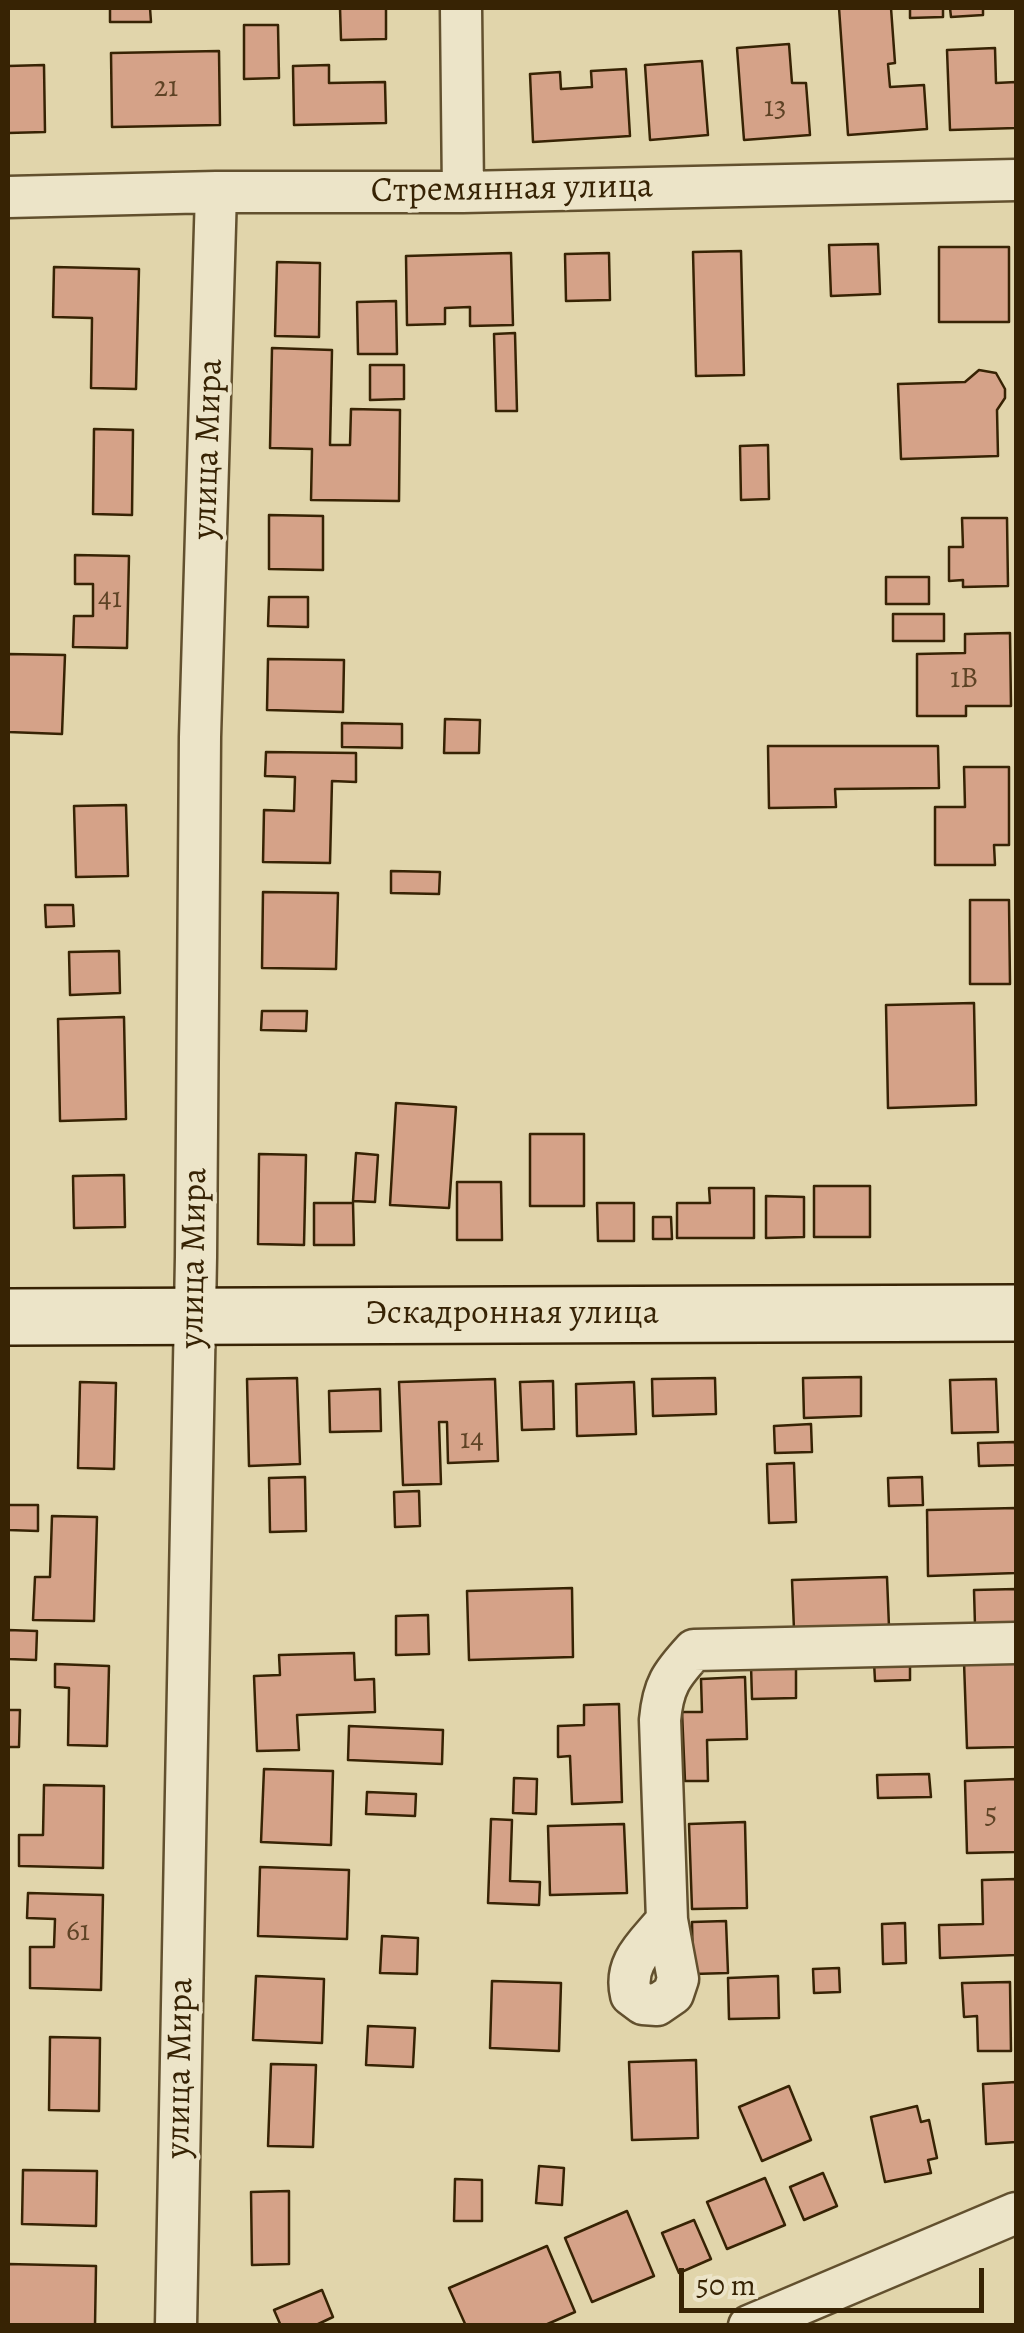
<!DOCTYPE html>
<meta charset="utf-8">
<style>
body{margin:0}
#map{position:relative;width:1024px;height:2333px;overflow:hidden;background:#e1d5ab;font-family:Alegreya,serif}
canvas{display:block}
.frame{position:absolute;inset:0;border:10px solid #372304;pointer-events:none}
.scale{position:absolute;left:679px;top:2268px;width:305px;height:45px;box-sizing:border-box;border:5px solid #372304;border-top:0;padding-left:12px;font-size:30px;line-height:35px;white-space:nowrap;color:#372304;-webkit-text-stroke:8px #ece4c8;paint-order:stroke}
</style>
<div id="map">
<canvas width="1024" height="2333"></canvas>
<div class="frame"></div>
<div class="scale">50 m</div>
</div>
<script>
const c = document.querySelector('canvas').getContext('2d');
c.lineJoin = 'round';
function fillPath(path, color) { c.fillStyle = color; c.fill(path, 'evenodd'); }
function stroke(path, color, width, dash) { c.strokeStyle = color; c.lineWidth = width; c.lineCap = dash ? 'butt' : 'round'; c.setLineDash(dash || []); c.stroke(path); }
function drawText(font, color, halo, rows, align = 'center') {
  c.font = font + ' Alegreya,serif'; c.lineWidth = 8; c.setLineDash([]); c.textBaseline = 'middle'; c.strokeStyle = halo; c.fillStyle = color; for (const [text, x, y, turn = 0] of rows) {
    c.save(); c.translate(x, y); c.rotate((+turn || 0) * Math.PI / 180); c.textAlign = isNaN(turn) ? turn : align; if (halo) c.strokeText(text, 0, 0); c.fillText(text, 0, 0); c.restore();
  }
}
const building = new Path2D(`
 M110 8H150L151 22H110Z
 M340 8H386V39L341 40Z
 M839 8H891L895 63 888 64 890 87 924 85 927 129 848 135Z
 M910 8H943V17L910 18Z
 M950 8H983V15L951 17Z
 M244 25H278L279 78 244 79Z
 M789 44 792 83H806L810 135 744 140 737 48Z
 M995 48 996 83 1016 82V128L950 130 947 50Z
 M219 51 220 125 112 127 111 53Z
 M702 61 708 135 650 140 645 65Z
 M44 65 45 132 8 133V66Z
 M329 65V83L385 82 386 123 294 125 293 66Z
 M626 69 630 136 533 142 530 74 560 72 561 89 592 87 591 71Z
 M878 244 880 294 831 296 829 245Z
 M939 247H1009V322H939Z
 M741 251 744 375 696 376 693 252Z
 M511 253 513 325 470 326V307L445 308V324L407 325 406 256Z
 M609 253 610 300 566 301 565 254Z
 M277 262 320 263 319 337 275 336Z
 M54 267 139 269 136 389 91 388 92 318 53 317Z
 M396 301 397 354H358L357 302Z
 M515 333 517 411H496L494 334Z
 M272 348 332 350 330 445H350L351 409 400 410 399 501 311 500 312 449 270 448Z
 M370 365H404V399L370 400Z
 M979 370 996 373 1005 389V398L997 410 998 456 901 459 898 384 965 382Z
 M94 429 133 430 132 515 93 514Z
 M768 445 769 499 741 500 740 446Z
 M269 515 323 516V570L269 569Z
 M962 518H1007L1008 586 963 587V580L949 581V547H963Z
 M75 555 129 556 127 648 73 647 74 616H93V584H75Z
 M886 577H929V604H886Z
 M269 597H308V627L268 626Z
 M893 614H944V641H893Z
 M1010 633 1011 706H966V716H917V654L965 653V634Z
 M8 654 65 655 62 734 8 732Z
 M268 659 344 660 343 712 267 710Z
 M445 719 480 720 479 753H444Z
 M342 723 402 724V748L342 747Z
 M768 746H938L939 788 835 789 836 807 769 808Z
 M266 752 356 753V782L332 781 330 863 263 862 264 810 294 811 295 777 265 776Z
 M964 767H1009V845H994L995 865H935V807H965Z
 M126 805 128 876 76 877 74 806Z
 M391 871 440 872 439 894 391 893Z
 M263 892 338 893 336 969 262 968Z
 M970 900H1009L1010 984H970Z
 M45 905H73L74 926 46 927Z
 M119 951 120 993 70 995 69 952Z
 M974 1003 976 1105 888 1108 886 1005Z
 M262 1011H307L306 1031 261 1030Z
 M124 1017 126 1119 60 1121 58 1019Z
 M396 1103 456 1107 449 1208 390 1205Z
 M530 1134H584V1206H530Z
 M356 1153 378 1155 375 1202 353 1201Z
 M259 1154 306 1155 304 1245 258 1244Z
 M124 1175 125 1227 74 1228 73 1176Z
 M457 1182H501L502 1240H457Z
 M814 1186H870V1237H814Z
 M709 1188H754V1238H677V1203H710Z
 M766 1196 804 1197V1237L766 1238Z
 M314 1203H353L354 1245H314Z
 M597 1203H634V1241H598Z
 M653 1217H671L672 1239H653Z
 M861 1377V1416L804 1418 803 1378Z
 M297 1378 300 1464 249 1466 247 1379Z
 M715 1378 716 1414 653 1416 652 1379Z
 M495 1379 498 1461 448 1463 447 1422H439L441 1484 403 1485 399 1382Z
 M996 1379 998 1432 952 1433 950 1380Z
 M553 1381 554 1429 522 1430 520 1382Z
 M80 1382 116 1383 114 1469 78 1468Z
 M634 1382 636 1434 577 1436 576 1384Z
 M380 1389 381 1431 330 1432 329 1391Z
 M811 1424 812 1452 775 1453 774 1426Z
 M1015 1442 1016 1465 979 1466 978 1443Z
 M794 1463 796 1522 769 1523 767 1464Z
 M305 1477 306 1531 270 1532 269 1478Z
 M922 1477 923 1505 889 1506 888 1478Z
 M419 1491 420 1526 395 1527 394 1492Z
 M8 1505H38V1531L8 1530Z
 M1016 1508V1573L928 1576 927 1510Z
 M52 1516 97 1517 94 1621 33 1620 35 1577H50Z
 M887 1577 889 1627 794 1630 792 1580Z
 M572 1588 573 1657 469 1660 467 1591Z
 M1016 1589V1625L975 1626 974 1590Z
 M428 1615 429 1654 396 1655V1616Z
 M8 1630 37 1631 36 1660 8 1659Z
 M354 1653 355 1680 374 1679 375 1712 297 1715 299 1750 257 1751 254 1676 280 1675 279 1655Z
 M910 1660V1680L875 1681 874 1662Z
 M1016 1660V1747L967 1748 964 1662Z
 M55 1664 109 1666 107 1746 68 1745 69 1688 55 1687Z
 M796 1664V1698L752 1699 751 1665Z
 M745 1677 747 1739 707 1740 708 1781H685L682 1712H702L701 1679Z
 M619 1704 622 1802 572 1804 570 1756 558 1757V1726L584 1725V1705Z
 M8 1710H20L19 1747H8Z
 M349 1726 443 1730 442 1764 348 1760Z
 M264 1769 333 1771 331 1845 261 1842Z
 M929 1774 931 1797 878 1798 877 1775Z
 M514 1778 537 1779 536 1814 513 1813Z
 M1016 1779V1852L967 1853 965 1781Z
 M44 1785 104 1786 103 1868 19 1866V1835H43Z
 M367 1792 416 1794 415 1816 366 1814Z
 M491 1819 512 1820 510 1881 540 1882 539 1905 488 1903Z
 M745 1822 747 1908 692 1909 689 1824Z
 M624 1824 627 1893 550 1895 548 1826Z
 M260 1867 349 1870 347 1939 258 1936Z
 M1016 1879V1955L940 1958 939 1925 983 1924 982 1880Z
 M28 1893 103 1895 101 1990 30 1988V1947H54L55 1919 27 1918Z
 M726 1921 728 1973 693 1974 692 1922Z
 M905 1923 906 1963 883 1964 882 1924Z
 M382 1936 418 1938 417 1974 380 1973Z
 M839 1968 840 1992 814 1993 813 1969Z
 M256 1976 324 1979 322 2043 253 2040Z
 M778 1976 779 2018 729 2019 728 1978Z
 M492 1981 561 1983 559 2051 490 2048Z
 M1010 1982 1011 2051H978L977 2016 964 2017 962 1983Z
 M368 2026 415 2028 413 2067 366 2065Z
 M50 2037 100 2038 99 2111 49 2110Z
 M696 2060 698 2138 632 2140 629 2062Z
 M271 2064 316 2065 313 2147 268 2146Z
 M1016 2082V2142L986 2144 983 2084Z
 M789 2086 811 2140 762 2161 739 2107Z
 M917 2106 921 2122 929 2120 937 2158 928 2160 931 2173 885 2182 871 2117Z
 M539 2166 564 2168 562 2205 536 2203Z
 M23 2170 97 2171 96 2226 22 2224Z
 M823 2173 837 2206 804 2220 790 2187Z
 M765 2178 785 2225 727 2249 707 2202Z
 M455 2179 482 2180V2221H454Z
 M289 2191V2264L252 2265 251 2192Z
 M627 2211 654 2276 592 2302 565 2238Z
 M694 2220 711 2259 679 2273 662 2233Z
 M547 2246 575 2312 543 2326H466L449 2288Z
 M8 2264 96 2266 95 2326H8Z
 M322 2290 333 2317 314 2326H281L274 2310Z`);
const street = new Path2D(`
 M461 8 463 192
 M8 197 216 192H463L1016 180
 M667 1920C647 1945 623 1962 631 1995L643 2004 657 2005 673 1994 678 1979 667 1920 660 1720C663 1686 671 1675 694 1650L1016 1643
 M176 2326 196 1257 200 737 216 192
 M749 2326 1016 2213`);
const secondary = new Path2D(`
 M8 1317 1016 1313`);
const numberNames = [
 ["21",166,89],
 ["13",775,109],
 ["41",110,600],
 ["1В",964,680],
 ["14",472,1441],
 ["5",991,1816],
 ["61",78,1933]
];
const streetNames = [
 ["Стремянная улица",512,190,-1],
 ["улица Мира",209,449,-88],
 ["улица Мира",195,1258,-89],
 ["Эскадронная улица",512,1314],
 ["улица Мира",181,2068,-89]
];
fillPath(building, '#d5a288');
stroke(building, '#372304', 2.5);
stroke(street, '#62502e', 45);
stroke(secondary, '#372304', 60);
stroke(street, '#ece4c8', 40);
stroke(secondary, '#ece4c8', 55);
drawText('30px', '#5e4325', null, numberNames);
drawText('35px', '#372304', '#ece4c8', streetNames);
</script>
